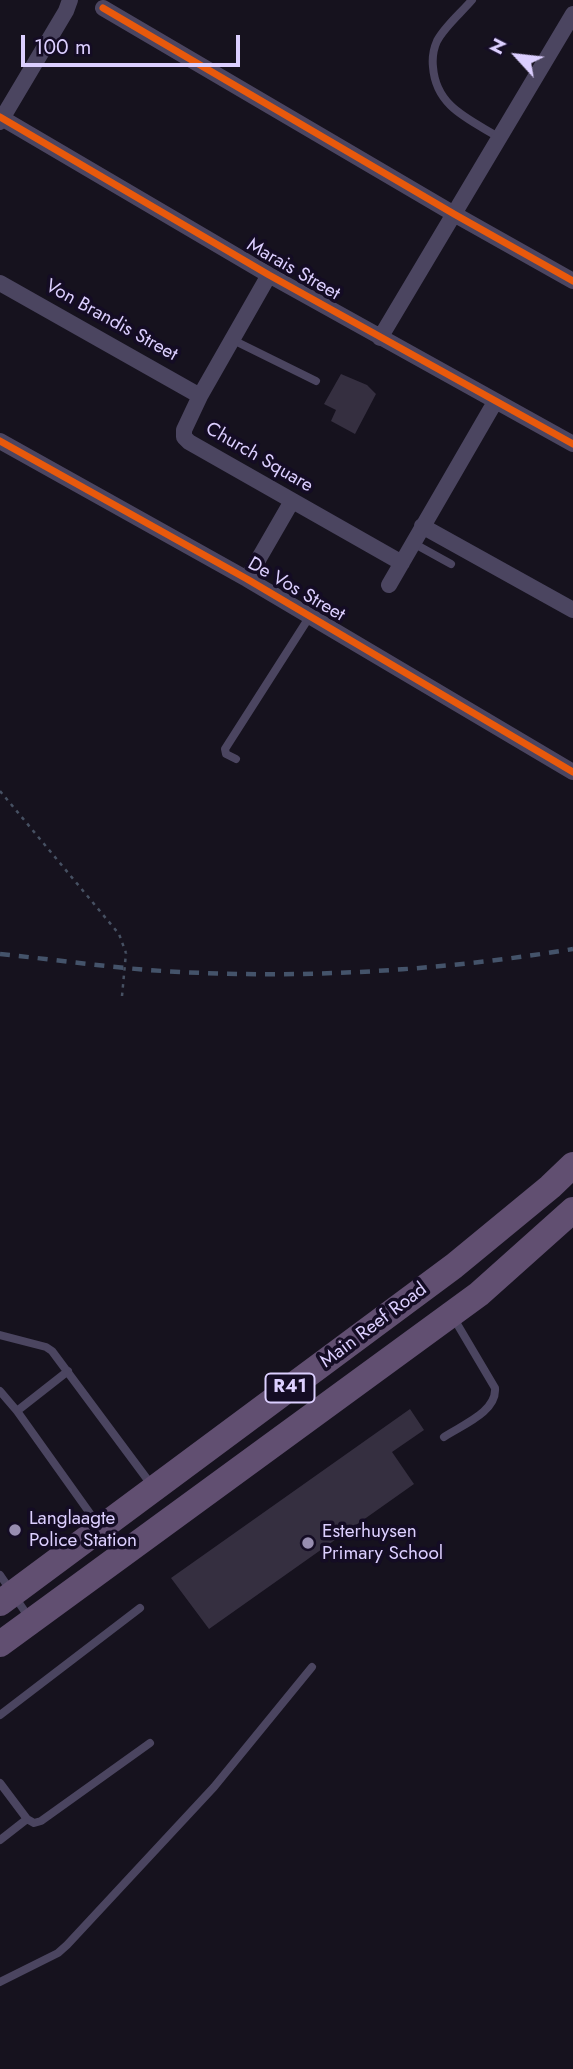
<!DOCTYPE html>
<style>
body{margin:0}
#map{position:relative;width:573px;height:2069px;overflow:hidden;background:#16121e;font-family:Jost,sans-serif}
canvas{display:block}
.north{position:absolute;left:482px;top:21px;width:70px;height:70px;-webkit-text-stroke:5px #140c24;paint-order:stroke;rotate:297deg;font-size:19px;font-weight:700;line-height:28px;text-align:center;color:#dccfff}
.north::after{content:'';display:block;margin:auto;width:24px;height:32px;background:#dccfff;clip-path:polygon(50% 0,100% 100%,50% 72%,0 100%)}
.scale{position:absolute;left:21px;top:35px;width:219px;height:32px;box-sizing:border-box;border:4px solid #dccfff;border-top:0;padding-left:9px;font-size:21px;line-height:24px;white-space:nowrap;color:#dccfff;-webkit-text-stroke:5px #140c24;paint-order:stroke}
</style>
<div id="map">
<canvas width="573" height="2069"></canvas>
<div class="north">N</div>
<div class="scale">100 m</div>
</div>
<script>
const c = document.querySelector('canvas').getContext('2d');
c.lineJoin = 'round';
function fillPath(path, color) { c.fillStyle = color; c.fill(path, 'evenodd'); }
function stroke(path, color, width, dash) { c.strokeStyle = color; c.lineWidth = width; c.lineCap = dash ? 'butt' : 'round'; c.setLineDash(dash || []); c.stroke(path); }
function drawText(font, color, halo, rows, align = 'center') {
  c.font = font + ' Jost,sans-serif'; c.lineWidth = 7; c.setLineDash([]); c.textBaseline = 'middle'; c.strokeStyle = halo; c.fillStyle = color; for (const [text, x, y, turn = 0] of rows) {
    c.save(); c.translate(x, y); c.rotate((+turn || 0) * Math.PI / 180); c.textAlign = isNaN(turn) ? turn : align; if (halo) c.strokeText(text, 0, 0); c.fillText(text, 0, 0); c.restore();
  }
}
const building = new Path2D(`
 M341 374 367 385 376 394 355 434 331 421 336 410 324 404Z
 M410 1409 424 1430 392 1452 414 1484 209 1629 171 1578Z`);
const path = new Path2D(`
 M0 791 119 934 126 953`);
const service = new Path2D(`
 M472 0C461 13 445 26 437 41 433 50 432 58 433 67 436 107 469 119 500 138
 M233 340 316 381
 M413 543 451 564
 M236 759 226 754 225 749 310 616
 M0 1335 46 1347 52 1351 153 1487
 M0 1391 17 1411 99 1526
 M17 1411 68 1371
 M444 1437C462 1425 497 1412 495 1388L453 1317
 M0 1575 30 1619
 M0 1715 140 1608
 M0 1783 27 1819 0 1840
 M27 1819 34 1823 41 1821 150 1743
 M0 1982 58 1953 67 1945 214 1787 312 1667`);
const minor = new Path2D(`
 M103 8 454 214 573 281
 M0 117 269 275 573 444
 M0 122 66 11 70 0
 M269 275 200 396 184 430V437L189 442 402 563
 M0 283 200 396
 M380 338 573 14
 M0 441 247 579 573 772
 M422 526 573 610
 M247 579 292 501
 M389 585 495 402`);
const primary = new Path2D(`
 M0 1603 454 1266 550 1187 573 1165
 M0 1644 479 1294 573 1210`);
const rail = new Path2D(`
 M0 954C49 959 99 966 148 970 289 980 433 972 573 949`);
const pathBridge = new Path2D(`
 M122 996 126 953`);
const cycleway = new Path2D(`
 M103 8 454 214 573 281
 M0 117 269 275 573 444
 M0 441 247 579 573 772`);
const markers = [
 [15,1530,7,"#978db0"],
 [308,1543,7,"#978db0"]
];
const shields = [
 [290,1388,49]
];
const shieldNames = [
 ["R41",290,1388]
];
const streetNames = [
 ["Marais Street",293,270,30],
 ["Von Brandis Street",111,321,29],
 ["Church Square",259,458,30],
 ["De Vos Street",296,590,30],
 ["Main Reef Road",374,1326,-37]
];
const poiNames = [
 ["Langlaagte",29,1519],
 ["Police Station",29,1541],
 ["Esterhuysen",322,1532],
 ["Primary School",322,1554]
];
fillPath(building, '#352f40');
stroke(path, '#465062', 2.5, [3.5, 5]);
stroke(service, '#4b4560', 8);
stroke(minor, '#4b4560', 16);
stroke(primary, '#614f71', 26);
stroke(rail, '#44536a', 4.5, [10, 9]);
stroke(pathBridge, '#465062', 2.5, [3.5, 5]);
stroke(cycleway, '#e8590c', 7);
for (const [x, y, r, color] of markers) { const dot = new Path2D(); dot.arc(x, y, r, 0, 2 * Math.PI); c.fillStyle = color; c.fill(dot); stroke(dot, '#140c24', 2.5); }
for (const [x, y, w] of shields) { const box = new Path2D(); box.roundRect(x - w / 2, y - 14.5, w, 29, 5); c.fillStyle = '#140c24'; c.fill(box); stroke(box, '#dccfff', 2); }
drawText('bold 18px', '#dccfff', null, shieldNames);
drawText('19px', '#dccfff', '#140c24', streetNames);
drawText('19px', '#dccfff', '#140c24', poiNames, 'left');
</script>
